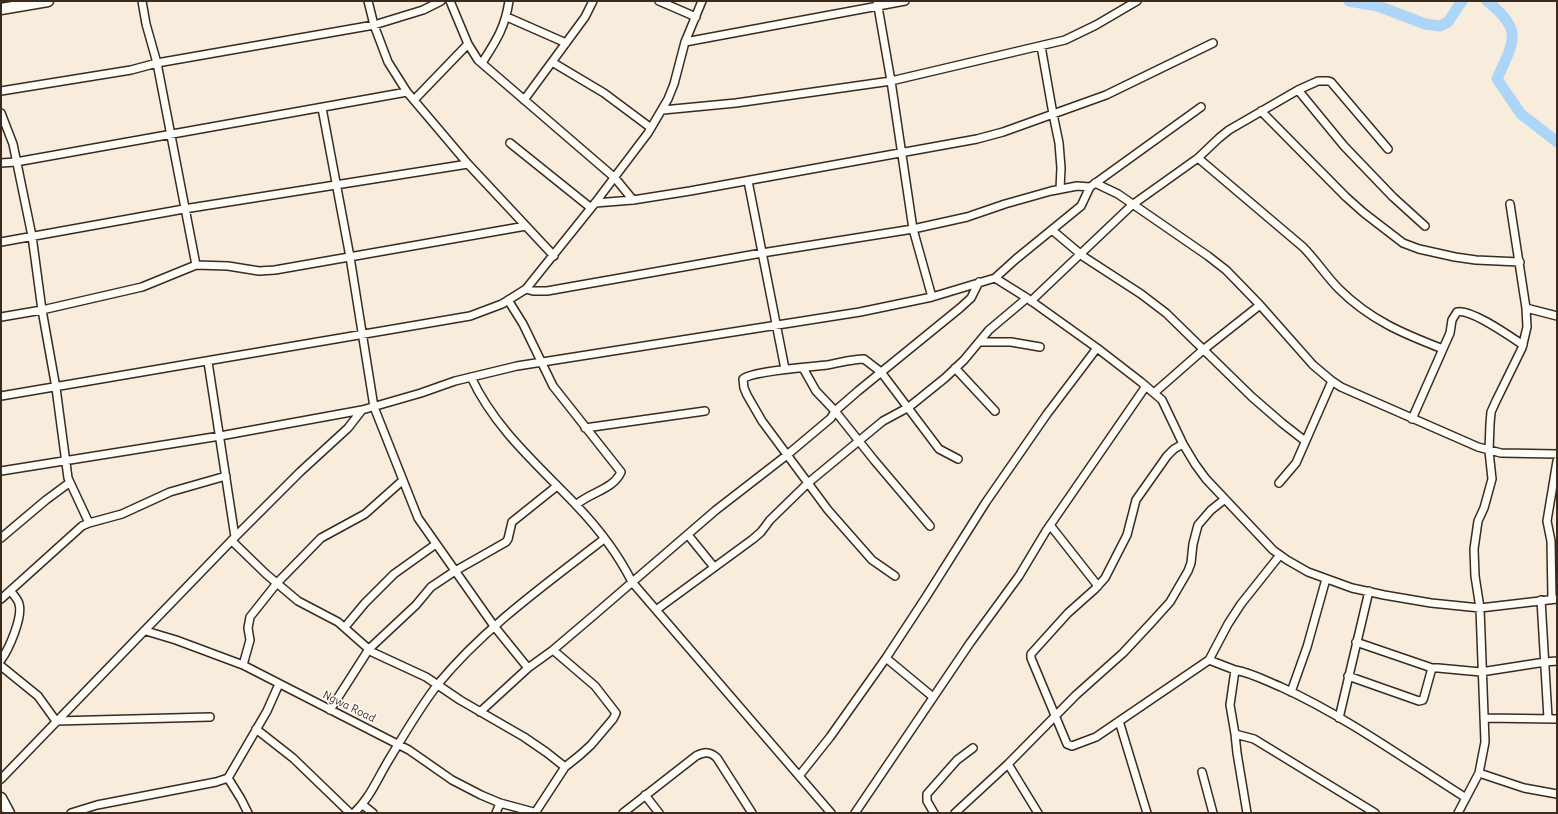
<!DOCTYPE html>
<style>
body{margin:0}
#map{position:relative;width:1558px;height:814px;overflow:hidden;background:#f8ecdc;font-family:Delius,sans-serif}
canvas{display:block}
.frame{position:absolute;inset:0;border:2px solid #3b2a1e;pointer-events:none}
</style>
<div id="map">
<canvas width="1558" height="814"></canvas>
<div class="frame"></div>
</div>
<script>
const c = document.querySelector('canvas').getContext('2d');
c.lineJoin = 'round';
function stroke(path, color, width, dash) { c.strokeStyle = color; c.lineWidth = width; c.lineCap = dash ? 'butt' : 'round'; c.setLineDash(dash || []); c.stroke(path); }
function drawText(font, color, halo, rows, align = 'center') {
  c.font = font + ' Delius,sans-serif'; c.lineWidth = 3; c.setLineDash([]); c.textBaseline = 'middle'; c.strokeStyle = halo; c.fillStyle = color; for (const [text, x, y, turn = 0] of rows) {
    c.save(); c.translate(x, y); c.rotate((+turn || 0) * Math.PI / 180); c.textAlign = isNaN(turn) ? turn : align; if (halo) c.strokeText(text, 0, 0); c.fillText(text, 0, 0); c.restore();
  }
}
const river = new Path2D(`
 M1349 1 1378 6 1425 24 1440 26 1448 22 1462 1
 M1487 1C1525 31 1513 42 1497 79L1521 114 1557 142`);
const street = new Path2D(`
 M142 1 146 24 157 63 196 265
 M368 1 374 25 388 62 407 92 468 164 554 256
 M450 1 468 44 478 60 615 178 633 200
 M659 1 696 17
 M877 1 891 81 913 229 932 297
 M507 17 566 43
 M685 42 905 1
 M1041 46 1053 114 1059 143 1061 168 1060 189
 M552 62 604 93 651 128
 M482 63C496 41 505 28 509 1
 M1298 90 1344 146 1393 197 1425 226
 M1 91 131 70 157 63 374 25 423 10 441 1
 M414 100 468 44
 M524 100 585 17 593 1
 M322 108 350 257 374 407 418 518 494 626 528 668
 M663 110 736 103 891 81 1065 40 1096 25 1137 1
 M1261 111 1346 197 1364 213 1403 243 1419 249 1455 257 1476 260 1520 262
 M1 113 13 144 32 236 42 310 56 388 68 478 89 523
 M510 143 591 208
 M1198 158 1303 247C1316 260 1326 276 1339 289 1370 320 1404 334 1443 349
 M1 163 16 162 407 92
 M748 181 785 369
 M1095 183 1118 194 1208 256 1226 270 1260 305 1313 365 1332 381 1341 387 1478 447 1501 453 1557 454
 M595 203 633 200 690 191 977 139 1003 132 1106 95 1213 43
 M1052 230 1084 257 1141 294 1166 313 1252 397 1282 423 1305 441
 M1 242 184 209 468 164
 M995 278 1027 298 1097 348 1141 382 1162 400 1183 444 1195 464 1206 479 1273 550 1287 560 1308 572 1352 588 1384 595 1431 603 1480 608 1557 599
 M526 289 533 291H547L762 253 913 229 967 217 1005 204 1051 191 1077 186 1090 187 1201 107
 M508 300 523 324 553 386 621 472C613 490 590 492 576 505
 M1031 301 1132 205 1198 158 1219 138 1229 130 1298 90 1318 81H1328L1331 82 1388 149
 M1526 308 1557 316
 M1 317 42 310 142 287 196 265 228 266 259 271 275 270 526 226
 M979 342H1011L1040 347
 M208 362 235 537
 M803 368 816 391 835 411 874 460 930 526
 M955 368 995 411
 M471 377C495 429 538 465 577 506 598 528 618 554 632 582L831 813
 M1154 393 1203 350 1260 305
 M1 396 470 316 502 304 526 289 595 203 648 133 668 99 674 84 685 42 702 1
 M1412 419 1450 333 1452 320 1457 312C1470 308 1511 337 1523 345
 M585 428 705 411
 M1183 444 1174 449 1167 456 1136 500 1127 535 1105 578 1095 589 1068 613 1031 654V658L1067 744 1072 746 1096 737 1209 660 1228 624 1241 604 1280 555
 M1 471 220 436 362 410 421 393 455 381 517 366 860 312 932 297 995 278 1016 259 1081 206 1090 187
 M1279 483 1296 463 1332 381
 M1050 525 1098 586
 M688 535 714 567
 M1 538 46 500 69 483
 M232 541 266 574 298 601 338 622 372 652 426 677 460 700 524 737 546 752 565 767
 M895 576 872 560 828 510 762 421 747 395 744 388 743 379C752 371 812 367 827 365 839 363 852 359 864 359L881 372 939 449 958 459
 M1 599 82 526 89 523 122 514 170 492 226 476
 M1552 599 1551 541 1547 521 1557 461
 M1541 600 1548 718
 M656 610 753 539 761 532 770 520 808 483 883 421 909 407 945 378 964 360 989 330 1027 298
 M345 627 365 603 394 574 436 544
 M146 631 176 640 243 665 409 750 452 780 481 795 500 803 537 813
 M1356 642 1432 668H1438L1481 672 1545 662 1557 661
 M886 658 933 697
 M1 660C9 649 23 617 19 604 18 599 13 595 11 591
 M1209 660 1235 670 1230 705 1235 734 1254 739 1375 813
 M243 665 250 640 248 628 250 617 277 583 321 538 365 514 402 481
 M1 666 38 696 56 721 210 717
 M1235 670C1252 673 1266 681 1281 687 1345 716 1406 760 1466 798
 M1348 676 1419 701 1423 700 1424 697 1432 668
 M1291 692 1307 647 1326 579
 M330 710 369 649 416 605 431 587 455 571 506 542 508 539 512 522 557 486
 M480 712 528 668 553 650 593 616 716 510 787 455 831 418 835 411 858 391 960 308 971 298 979 282
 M1339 718 1369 591
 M1484 718 1557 719
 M1119 721 1147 813
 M256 729 293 758 350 813
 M1235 734 1237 753 1247 813
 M1008 764 1038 813
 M1202 772 1213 813
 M1479 773 1524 788 1557 794
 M799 776 830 737 886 658 926 597 986 502 1047 414 1097 348
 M228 778 241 799 248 813
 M1 779 235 537 300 472 348 428 362 410
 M645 795 659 813
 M363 805 373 813
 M71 813 97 805 216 782 228 778 267 711 279 684
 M354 813C369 799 377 780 387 763 402 738 420 707 438 684 485 627 546 584 604 539
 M496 813 500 803
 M535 813 565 767 580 755 591 745 613 719 616 713 595 686 553 650
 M623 813 696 756C704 752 710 751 717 758L752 813
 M855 813 970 643 1019 576 1046 531 1146 386
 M934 813 927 801V794L957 760 973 748
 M955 813 1008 764 1076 695 1123 653 1151 623 1170 602 1188 571 1191 563 1193 544 1198 525 1211 510 1225 499
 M1458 813 1479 773 1485 742 1480 608 1475 576 1474 549 1478 521 1484 508 1492 479 1489 451 1490 424 1491 412 1496 401 1522 348 1527 327 1526 308 1510 204`);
const secondary = new Path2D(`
 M1 9 48 1
 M1 798 9 813`);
const streetNames = [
 ["Ngwa Road",349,707,26]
];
stroke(river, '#acd5f7', 11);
stroke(street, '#3b2a1e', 10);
stroke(secondary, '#3b2a1e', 13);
stroke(street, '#fdfcf7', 7);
stroke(secondary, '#fdfcf7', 10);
drawText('11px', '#3b2a1e', '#fdfcf7', streetNames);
</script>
